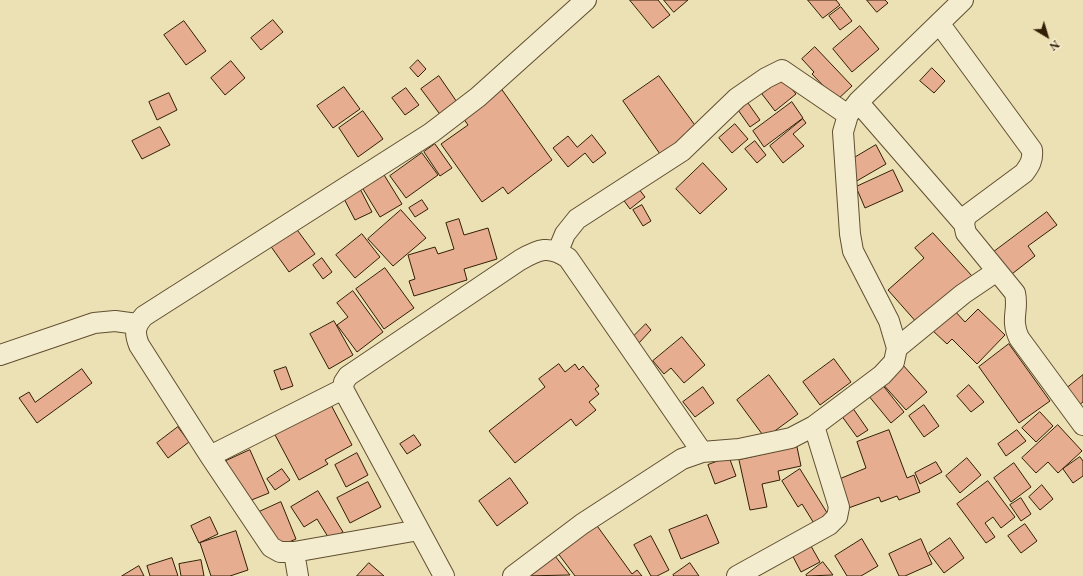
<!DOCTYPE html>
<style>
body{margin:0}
#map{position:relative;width:1083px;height:576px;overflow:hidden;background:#ece1b4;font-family:"EB Garamond",serif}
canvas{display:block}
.north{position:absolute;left:1027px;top:16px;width:40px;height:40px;-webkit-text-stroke:3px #f3ecce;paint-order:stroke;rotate:142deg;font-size:11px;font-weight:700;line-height:16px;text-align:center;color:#321e05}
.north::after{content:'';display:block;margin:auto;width:14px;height:18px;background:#321e05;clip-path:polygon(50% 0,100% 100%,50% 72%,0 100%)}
</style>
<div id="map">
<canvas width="1083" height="576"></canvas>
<div class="north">N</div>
</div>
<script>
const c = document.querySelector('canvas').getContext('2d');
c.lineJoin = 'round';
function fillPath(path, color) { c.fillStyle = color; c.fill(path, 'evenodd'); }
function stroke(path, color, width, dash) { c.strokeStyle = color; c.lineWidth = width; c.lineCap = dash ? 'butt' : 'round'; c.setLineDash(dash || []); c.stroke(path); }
const building = new Path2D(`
 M630 0H658L670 15 653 28Z
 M664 0H688L674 12Z
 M808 0H836L840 5 823 18Z
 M867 0H885L888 3 877 12Z
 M841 7 852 21 840 30 829 16Z
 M273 20 283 32 261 50 251 38Z
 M184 21 206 51 186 65 164 35Z
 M860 26 879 49 852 72 833 49Z
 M815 47 852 86 837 100 812 74 814 72 802 59Z
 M418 60 426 69 418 77 410 68Z
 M231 61 245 78 225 95 211 78Z
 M932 68 945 81 934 93 920 81Z
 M439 76 459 105 442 117 421 89Z
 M659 76 697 128 660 154 623 101Z
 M783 78 796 94 775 111 762 94Z
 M344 87 360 109 333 128 317 106Z
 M500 87 552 160 508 194 503 187 482 202 441 144 468 125 461 115Z
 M406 88 419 105 405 115 392 98Z
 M169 93 177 110 157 120 149 102Z
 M792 102 803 118 764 147 753 131Z
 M748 103 760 120 750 127 738 110Z
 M363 111 383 139 358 157 339 128Z
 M803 119 806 123 793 134 804 146 783 163 770 146Z
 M735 124 748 139 732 153 719 138Z
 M160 127 170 145 142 159 132 141Z
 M592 135 606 153 593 163 585 153 568 167 553 148 568 136 577 147Z
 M755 141 766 155 757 163 745 149Z
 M435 144 452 168 440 176 424 152Z
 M876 145 886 164 855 182 844 164Z
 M422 153 438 175 406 198 390 176Z
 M703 163 727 189 700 214 676 189Z
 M381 170 402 204 380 217 360 184Z
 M893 170 903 191 865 208 856 187Z
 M632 180 645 197 630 209 617 191Z
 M358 185 372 212 355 220 341 193Z
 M422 200 428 209 415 217 409 208Z
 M642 205 651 221 643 226 633 210Z
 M401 210 426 238 393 266 368 239Z
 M1047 212 1057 225 1028 246 1035 256 1008 277 991 254Z
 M459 219 464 235 488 228 497 259 464 269 467 280 414 296 409 281 415 279 408 255 435 247 438 254 454 249 446 223Z
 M292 223 315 254 289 272 267 241Z
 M933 233 972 276 918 324 888 290 924 258 915 248Z
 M362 234 380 257 355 278 336 255Z
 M322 258 332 272 323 279 313 265Z
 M385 268 414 308 384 329 356 289Z
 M353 291 383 332 357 352 337 325 348 317 337 303Z
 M953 309 965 322 978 309 1005 335 977 364 952 339 947 344 932 330Z
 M334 321 353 355 329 369 310 334Z
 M646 324 651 330 638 344 632 338Z
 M682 337 705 365 684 383 671 368 664 374 653 361Z
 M1009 344 1050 401 1019 423 979 367Z
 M834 359 851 382 820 405 803 382Z
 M559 364 565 372 575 364 579 370 583 366 599 386 595 389 599 394 589 402 596 410 576 426 571 419 515 463 489 431 545 387 539 379Z
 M902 364 927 392 906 410 881 382Z
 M286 367 293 386 281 390 274 371Z
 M82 369 92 383 37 423 19 398 29 392 35 402Z
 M769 375 798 414 765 438 737 400Z
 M1083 375V402L1075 408 1062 392Z
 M881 383 904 412 891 423 868 395Z
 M969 385 984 402 971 412 957 396Z
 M703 387 714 403 695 417 683 402Z
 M329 401 352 445 325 460 328 464 299 480 274 433Z
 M924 405 939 426 924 437 909 416Z
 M852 407 868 430 857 437 841 415Z
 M1040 412 1053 426 1036 442 1022 428Z
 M1058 425 1082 451 1058 473 1048 462 1036 473 1022 458Z
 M178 427 189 442 168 458 157 443Z
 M889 430 907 478 914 475 920 492 899 500 897 496 881 502 879 497 843 510 832 482 866 468 857 442Z
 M1017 430 1026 441 1006 456 998 444Z
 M414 435 421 445 407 454 400 444Z
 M797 447 801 466 778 471 780 480 762 484 767 507 750 510 739 460Z
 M250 450 269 493 244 503 226 461Z
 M357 453 368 475 346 487 335 465Z
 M729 457 736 476 715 484 708 465Z
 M1080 457 1083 461V476L1073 483 1063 469Z
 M967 458 981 475 960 493 946 476Z
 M936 462 942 472 920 484 915 473Z
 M1014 463 1031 487 1011 502 994 478Z
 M282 469 290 480 275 490 267 479Z
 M800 469 829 516 815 525 802 504 798 507 782 481Z
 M510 478 528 503 497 526 479 501Z
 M988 481 1015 517 1001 528 993 517 985 523 995 537 986 543 957 504Z
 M368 482 381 507 350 523 337 498Z
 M1042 485 1053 499 1040 510 1029 497Z
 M318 491 343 532 330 540 317 519 304 527 291 507Z
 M1021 498 1031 514 1021 521 1010 505Z
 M281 502 296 539 275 548 259 512Z
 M707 515 719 543 681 559 669 530Z
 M210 517 218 534 199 543 191 526Z
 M595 523 632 574 637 570 642 576H575L557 552Z
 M1025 524 1037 541 1021 553 1008 536Z
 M236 531 248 570 230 576H211L200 543Z
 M651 536 669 570 657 576H651L634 545Z
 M950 538 964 558 944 573 929 553Z
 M807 539 820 562 801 572 789 549Z
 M862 539 878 566 861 576H847L835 556Z
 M921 539 932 564 905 576H899L889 554Z
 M551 551 570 575 524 576Z
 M172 558 178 576H150L147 566Z
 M201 560 204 576H181L179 564Z
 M823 562 833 575 807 576 806 575Z
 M369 563 384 576H357Z
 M690 563 699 576H674L673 575Z
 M139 566 144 576H122Z`);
const minor = new Path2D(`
 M939 23 1032 150C1033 160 1030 165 1024 173L966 216 964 224 966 233 1015 293C1019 311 1010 318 1019 338L1083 425
 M858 102 964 224
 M558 251 565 234 577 219 682 151 737 98 766 78 782 70 848 115
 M897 348 963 294 997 271
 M0 355 94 323 115 321 137 324
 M210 456 343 389
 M419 530 294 552H280L271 547 210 456 139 345C134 332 135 326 144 316L431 133 478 97 586 0
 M294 552 298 576
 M444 576 343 389 344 382 348 376 520 260C539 249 549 245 568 258L702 452
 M513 576 582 524 682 459 702 452 739 449 791 438 814 426 882 375 894 362 897 348 889 321 853 251 850 234 843 132 848 115 858 102 963 0
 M737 576 829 525 837 517 839 507 814 426`);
fillPath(building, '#e6ad90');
stroke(building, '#321e05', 1);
stroke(minor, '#604f31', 22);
stroke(minor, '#f3ecce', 20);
</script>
